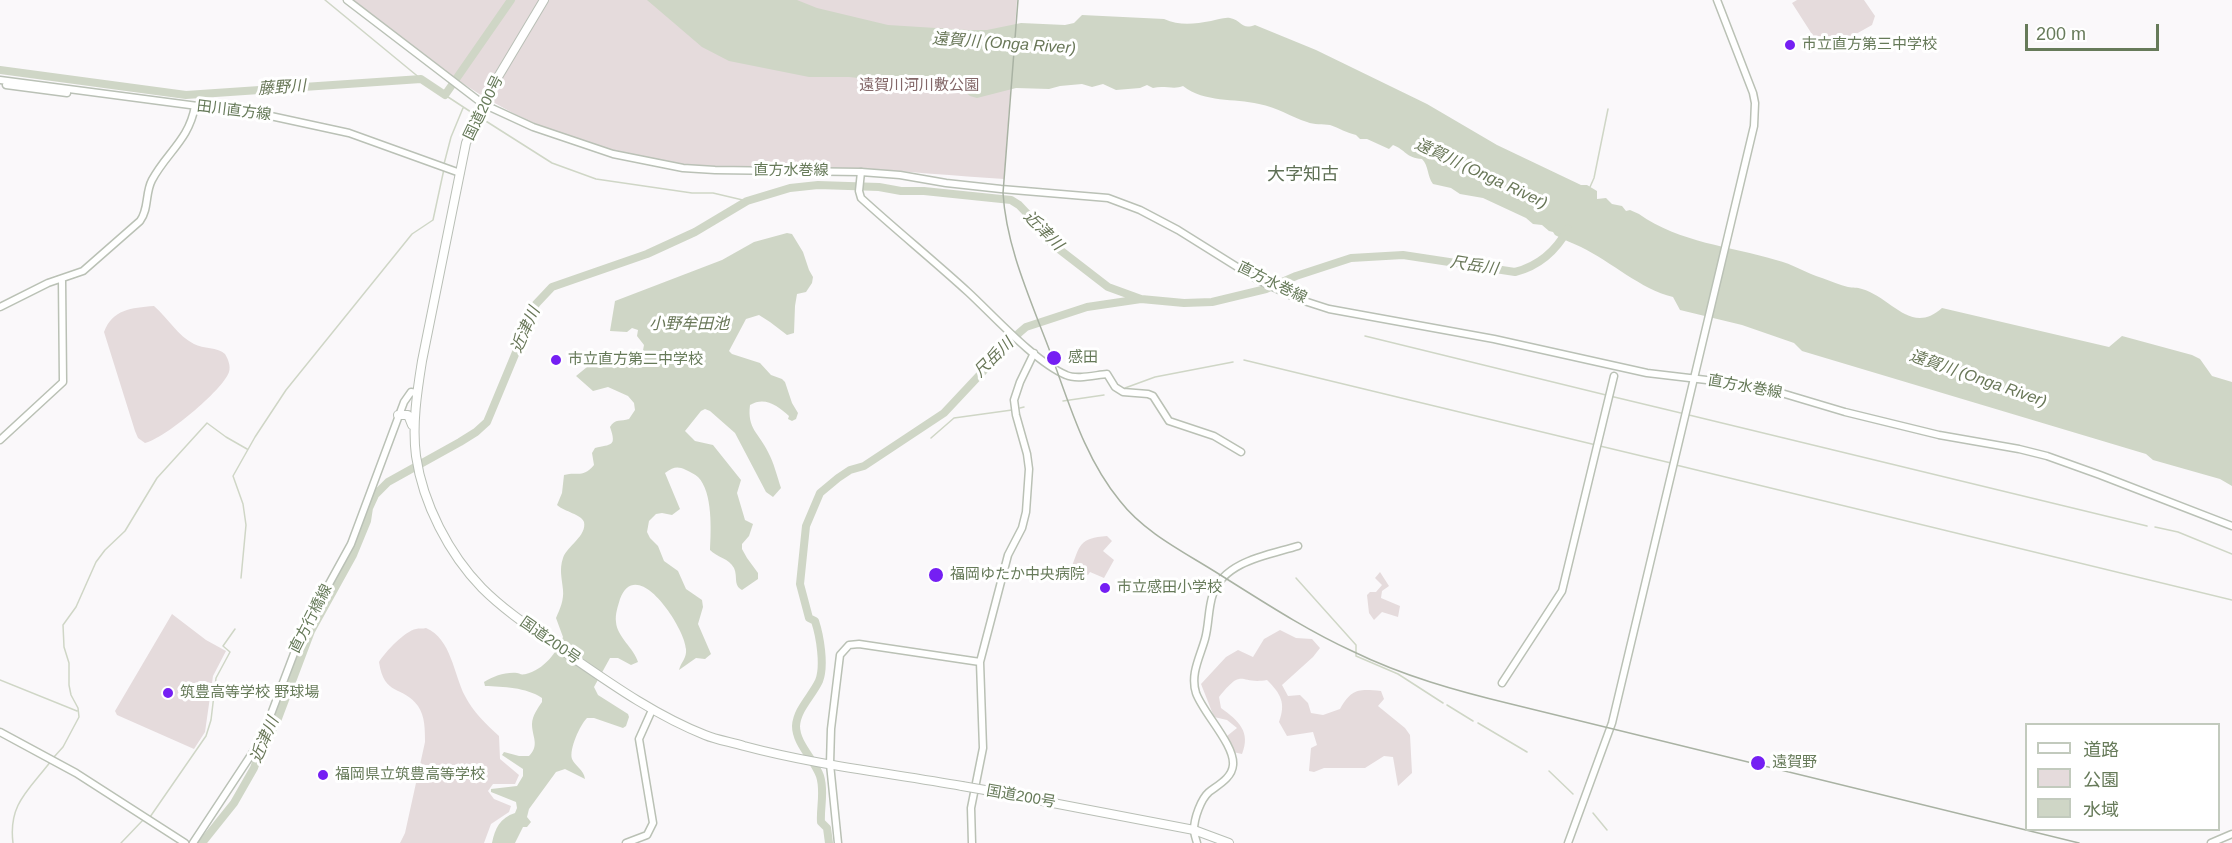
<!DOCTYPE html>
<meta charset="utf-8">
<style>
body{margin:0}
#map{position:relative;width:2232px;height:843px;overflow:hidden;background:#faf8fa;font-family:Helvetica,"Noto Sans JP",sans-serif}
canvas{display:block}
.legend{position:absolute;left:2025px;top:723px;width:195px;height:108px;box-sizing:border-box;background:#fff;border:2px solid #c2cabd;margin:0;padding:8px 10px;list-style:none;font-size:18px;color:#667a59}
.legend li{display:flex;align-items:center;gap:12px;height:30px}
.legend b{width:30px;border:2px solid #c2cabd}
.scale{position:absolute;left:2025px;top:24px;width:134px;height:27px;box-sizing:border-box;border:3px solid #667a59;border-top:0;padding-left:8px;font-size:18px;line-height:21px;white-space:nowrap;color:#667a59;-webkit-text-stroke:4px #fff;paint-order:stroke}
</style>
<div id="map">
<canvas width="2232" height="843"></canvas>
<ul class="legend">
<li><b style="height:8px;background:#fff"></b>道路</li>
<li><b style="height:16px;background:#e5dbdc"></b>公園</li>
<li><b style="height:16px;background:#cfd6c6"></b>水域</li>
</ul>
<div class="scale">200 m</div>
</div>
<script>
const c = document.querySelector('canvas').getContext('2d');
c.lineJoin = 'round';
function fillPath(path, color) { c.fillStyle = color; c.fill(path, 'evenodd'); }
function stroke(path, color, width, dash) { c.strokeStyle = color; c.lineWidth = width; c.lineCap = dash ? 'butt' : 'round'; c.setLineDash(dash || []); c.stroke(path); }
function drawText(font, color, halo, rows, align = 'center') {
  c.font = font + ' Helvetica,"Noto Sans JP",sans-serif'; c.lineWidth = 6; c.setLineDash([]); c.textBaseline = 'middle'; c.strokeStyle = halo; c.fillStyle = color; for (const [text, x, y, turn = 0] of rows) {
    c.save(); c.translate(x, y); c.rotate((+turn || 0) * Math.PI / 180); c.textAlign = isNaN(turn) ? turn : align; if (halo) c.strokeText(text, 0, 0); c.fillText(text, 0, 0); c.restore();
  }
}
const green = new Path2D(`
 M352 0H1017L1004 179C955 176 907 171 858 169 798 167 736 172 676 164 632 158 582 144 541 126 470 96 412 47 352 0Z
 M1797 0H1864L1875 16 1872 25 1831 48 1827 42H1817L1792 3Z
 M154 306C168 318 178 336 194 344 203 349 218 347 225 354 228 359 231 366 229 372 223 390 164 439 145 443L138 438 135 431 104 332C113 309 131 308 154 306Z
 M1107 536 1112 541 1103 551 1114 560 1104 578 1090 572 1088 575 1071 569C1080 545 1079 538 1107 536Z
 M1380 572 1389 586 1382 591 1381 598 1400 606 1398 617 1382 612 1374 620 1369 613 1367 595 1370 592H1376L1382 585 1375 578Z
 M172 614 206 640 226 651 213 676 205 732 194 749 117 715 115 711Z
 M426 628C451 638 454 675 465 696 473 712 486 724 499 736L500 759 519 775 515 784H493L488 791 494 799 511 806 509 812 491 824 484 843H400L405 833 425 742C425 730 425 716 418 706 403 685 384 697 379 662 385 652 405 631 416 629 419 628 423 629 426 628Z
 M1280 630 1296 638 1312 639 1320 648 1313 657 1282 685 1288 696 1300 695 1308 703 1311 713 1323 715 1340 709C1352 688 1359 689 1381 691L1384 699 1378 706 1405 728 1410 735 1412 773 1398 786 1393 757 1384 756 1365 768H1324L1314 772 1309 771 1311 748 1317 745 1313 732 1287 736 1279 722C1286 703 1281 694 1267 680 1238 685 1244 666 1219 697L1221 708C1239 721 1251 732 1242 754L1233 752 1227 736 1237 728 1227 720 1214 717 1201 684 1226 657 1238 650 1253 657 1264 639Z`);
const water = new Path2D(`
 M647 0H797L817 8 888 25 968 30H987L1021 23 1065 25 1074 23 1082 15 1164 19C1180 26 1194 24 1211 21 1217 20 1224 17 1230 18 1243 21 1241 30 1255 25L1316 50 1427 104 1497 145 1581 185H1587L1597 191V199L1606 198 1612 204 1622 206 1626 211 1630 210 1639 214C1680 243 1730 246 1776 260 1793 264 1806 273 1822 278 1831 281 1840 285 1848 287 1853 288 1857 287 1862 289 1891 297 1911 336 1942 308L2109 347 2122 336 2192 355 2200 359 2212 376 2232 382V486L2220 479 2153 460 2146 454 1802 351 1794 343 1742 325 1680 310 1673 297C1640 289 1612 262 1581 247 1573 243 1564 240 1555 235L1553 232 1549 231 1542 225 1533 224 1526 218 1483 198 1460 194 1451 188 1433 184C1427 176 1429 166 1422 159 1406 158 1406 150 1393 145L1389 149 1367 139H1360L1356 135C1347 133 1339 128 1330 125 1323 124 1314 125 1307 122 1291 117 1277 107 1259 104 1234 98 1205 103 1183 86 1174 90 1164 85 1153 88L1147 85 1140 88 1116 90 1103 84 1092 87 1082 84 1060 86 1049 89 1016 88 977 98 970 96 959 86 933 81 920 80 907 83 849 77H809L729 61 702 47Z
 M787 233 792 234 803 252 809 270 813 277 812 283 806 292 797 294 795 306 794 333 787 335 770 322 759 315 746 319 729 351 732 354 760 363 771 375 782 379 785 382 792 403 798 413 796 419 792 421 788 419 789 416C778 406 765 396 750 405 747 429 759 433 768 452 774 463 777 476 781 488L773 497 766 492 735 433 710 411 705 409 701 411 685 431 695 441 713 445 741 480 737 493 745 520 753 524 749 536 742 544V549L747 558 758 573V579L742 590C733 585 738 577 734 568 729 558 716 557 710 550 711 531 713 492 698 477 695 474 690 472 686 470 677 466 674 467 665 473L680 509 672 515 662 513 656 514 649 521 647 532 650 538 658 546 664 561 678 571 686 589 702 600 703 607 698 624 711 654 705 659 696 658 679 670C681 662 687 658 686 649 685 628 637 554 620 599 618 606 615 614 616 622 617 637 634 648 638 662L631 665 618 658H610L594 687 598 695 628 714 629 717 626 726 623 728 594 718H587C580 725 569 749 572 759 575 766 584 770 585 779L565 769 556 772 529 809 527 817 531 822 527 827H523L515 843H492C495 828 500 818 515 813L517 808 516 802 491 792V789L517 786 523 776V769L502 755 504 752 519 756H529C540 745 532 737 532 724 532 716 538 708 542 702V698C526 687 503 687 485 686L484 682C494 676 505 672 517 673 522 674 520 675 526 674 544 669 556 654 563 637L556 618C560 609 564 600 563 590 562 578 559 570 563 558 567 546 587 536 584 522 581 514 565 512 557 505L562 493 564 475C578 471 582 479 594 465L592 453 595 448C611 444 617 447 610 427 615 418 621 422 629 419L635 410 634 403 628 396 608 387 593 391 576 376 598 358 608 365 617 358 636 365 641 361 644 345 637 336 638 330 632 328 627 332 610 331 615 301 722 260 754 242Z`);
const stream = new Path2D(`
 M325 0 421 79
 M445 95 474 114
 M481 118 552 163 596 179 692 193H713L747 201
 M444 164 451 137 463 108
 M1590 187 1594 178 1608 109
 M1365 336 1606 395
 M1244 360 1596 445
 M1125 388 1155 377 1233 362
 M1610 396 1685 414
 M1063 401 1104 395
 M1020 408 1024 407
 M1689 415 2147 526
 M931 438 954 418 1012 410
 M1600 446 1671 463
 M1676 465 2232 600
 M2155 527 2178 532 2232 554
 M241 578 246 525 243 504 233 476 255 437 286 390 412 234 433 220 444 169
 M1296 578 1356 645V656L1398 674 1443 703
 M0 680 77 711
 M1447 705 1473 721
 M1478 723 1527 752
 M54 757 63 747 79 717 78 708 71 695 69 685V663L64 647 63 625 76 607 96 562 105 550 125 531 157 478 207 423 226 437 247 449
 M1549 771 1573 794
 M1593 813 1607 830
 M150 817 206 736 211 720 216 678 230 652 223 646 235 629
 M13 843C8 804 29 790 51 761
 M121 843 143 820`);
const river = new Path2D(`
 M0 70 186 95 421 79 445 95 511 0
 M202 843 234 803 254 768 259 754 277 721 311 631 353 555 367 521 369 508 375 495 388 482 460 442 476 432 487 422 536 304 552 287 647 254 695 232 747 201 790 188 818 185 879 187 901 191H924L1011 200 1019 205 1038 225 1051 243 1108 287 1141 299
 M829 843 827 828 821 822C820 807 825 791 820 776 814 759 796 744 796 726 797 709 812 696 819 681 825 666 820 636 815 621L809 618 800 584 806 526 820 493 838 478 850 470 864 466 944 413 1019 333 1026 327 1087 307 1141 299 1184 303 1212 302 1266 289 1296 276 1351 258 1403 255 1515 272C1539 266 1556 251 1568 229`);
const secondary = new Path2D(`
 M861 172 859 191 861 198C896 230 933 260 968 292 993 315 1035 362 1066 375 1077 380 1095 375 1107 374L1115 387 1123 392 1148 394 1153 396 1169 421 1214 436 1241 452
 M0 307 48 283 83 271 140 221C149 209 145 193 152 180 167 152 189 140 195 106
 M0 440 63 382 62 279
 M1502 683 1562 591 1614 376
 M0 732 76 773 185 843
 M626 843 647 835 653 823 639 739 652 710
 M838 843 830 764 831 729 840 655 849 645 859 644 980 662
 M972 843 971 808 983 748 980 662 1008 555 1022 528 1026 512 1029 469 1027 454 1016 415 1014 400 1020 382 1034 353
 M1197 843C1196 839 1194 834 1194 830 1194 818 1201 799 1209 792 1218 785 1232 778 1233 765 1235 745 1203 713 1196 693 1190 674 1200 657 1205 639 1209 625 1208 608 1213 594 1224 561 1269 555 1298 546
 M1568 843 1612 723 1754 126 1755 103 1753 93 1717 0
 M2211 843 2232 834`);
const primary = new Path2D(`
 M347 0 483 104 533 127 613 154 683 168 715 170 861 172 900 175 946 183 1001 189 1108 198 1140 210 1178 230 1258 280 1298 299 1329 309 1494 339 1647 373 1715 381 1778 392 1845 412 1939 435 2019 449 2047 456 2100 475 2232 526
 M0 80 266 115 349 133 460 173
 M6 85 67 93
 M193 843 253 752 265 730 301 635 351 544 404 402 411 392 417 393`);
const highway = new Path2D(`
 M544 0 486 97 466 143 422 361C417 392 412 425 416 456 423 504 449 554 482 588 509 615 542 635 572 657 614 686 657 716 705 735 717 740 731 742 744 746 815 765 889 773 962 786
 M398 415H408L412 425
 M985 790 1194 830 1229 843`);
const tram = new Path2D(`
 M1018 0 1003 193C1006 244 1028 294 1046 341 1067 395 1082 455 1120 501 1144 532 1182 551 1214 571 1259 599 1304 629 1352 651 1403 676 1457 691 1511 704L2079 843`);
const highwayBridge = new Path2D(`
 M962 786 985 790`);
const markers = [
 [1790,45,6,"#751ff3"],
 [1054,358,8,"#751ff3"],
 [556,360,6,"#751ff3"],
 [936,575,8,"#751ff3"],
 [1105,588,6,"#751ff3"],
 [168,693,6,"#751ff3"],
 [1758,763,8,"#751ff3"],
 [323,775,6,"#751ff3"]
];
const poiNames = [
 ["市立直方第三中学校",1802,45],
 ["感田",1068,358],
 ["市立直方第二中学校",568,360],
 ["福岡ゆたか中央病院",950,575],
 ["市立感田小学校",1117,588],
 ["筑豊高等学校 野球場",180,693],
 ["遠賀野",1772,763],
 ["福岡県立筑豊高等学校",335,775]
];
const parkNames = [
 ["遠賀川河川敷公園",919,86]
];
const streetNames = [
 ["国道200号",484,108,-64],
 ["田川直方線",234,111,7],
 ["直方水巻線",791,171],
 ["直方水巻線",1272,283,26],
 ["直方水巻線",1745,387,10],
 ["直方行橋線",311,619,-63],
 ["国道200号",550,641,35],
 ["国道200号",1021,797,10]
];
const waterNames = [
 ["遠賀川 (Onga River)",1004,44,4],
 ["藤野川",282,88,-4],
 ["遠賀川 (Onga River)",1481,174,25],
 ["近津川",1043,231,45],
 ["尺岳川",1474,266,9],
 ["小野牟田池",689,325],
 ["近津川",526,330,-66],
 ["尺岳川",994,358,-45],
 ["遠賀川 (Onga River)",1978,379,19],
 ["近津川",265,740,-67]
];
const quarterNames = [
 ["大字知古",1303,175]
];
fillPath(green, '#e5dbdc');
fillPath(water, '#cfd6c6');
stroke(stream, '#cfd6c6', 1.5);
stroke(river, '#cfd6c6', 8);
stroke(secondary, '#bac1b5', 9);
stroke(primary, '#bac1b6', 9);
stroke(highway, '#b9bfb6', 10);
stroke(secondary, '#fff', 6);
stroke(primary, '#fff', 6);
stroke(highway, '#fff', 8);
stroke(tram, '#a9b2a3', 1.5);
stroke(highwayBridge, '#b9bfb6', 10, []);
stroke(highwayBridge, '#fff', 8);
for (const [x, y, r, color] of markers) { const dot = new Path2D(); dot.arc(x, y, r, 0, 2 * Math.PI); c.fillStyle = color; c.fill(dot); stroke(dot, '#fff', 2); }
drawText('15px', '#667a59', '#fff', poiNames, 'left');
drawText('15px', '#826667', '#fff', parkNames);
drawText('15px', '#667a59', '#fff', streetNames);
drawText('italic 16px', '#697758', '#fff', waterNames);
drawText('18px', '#5f7055', '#fff', quarterNames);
</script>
